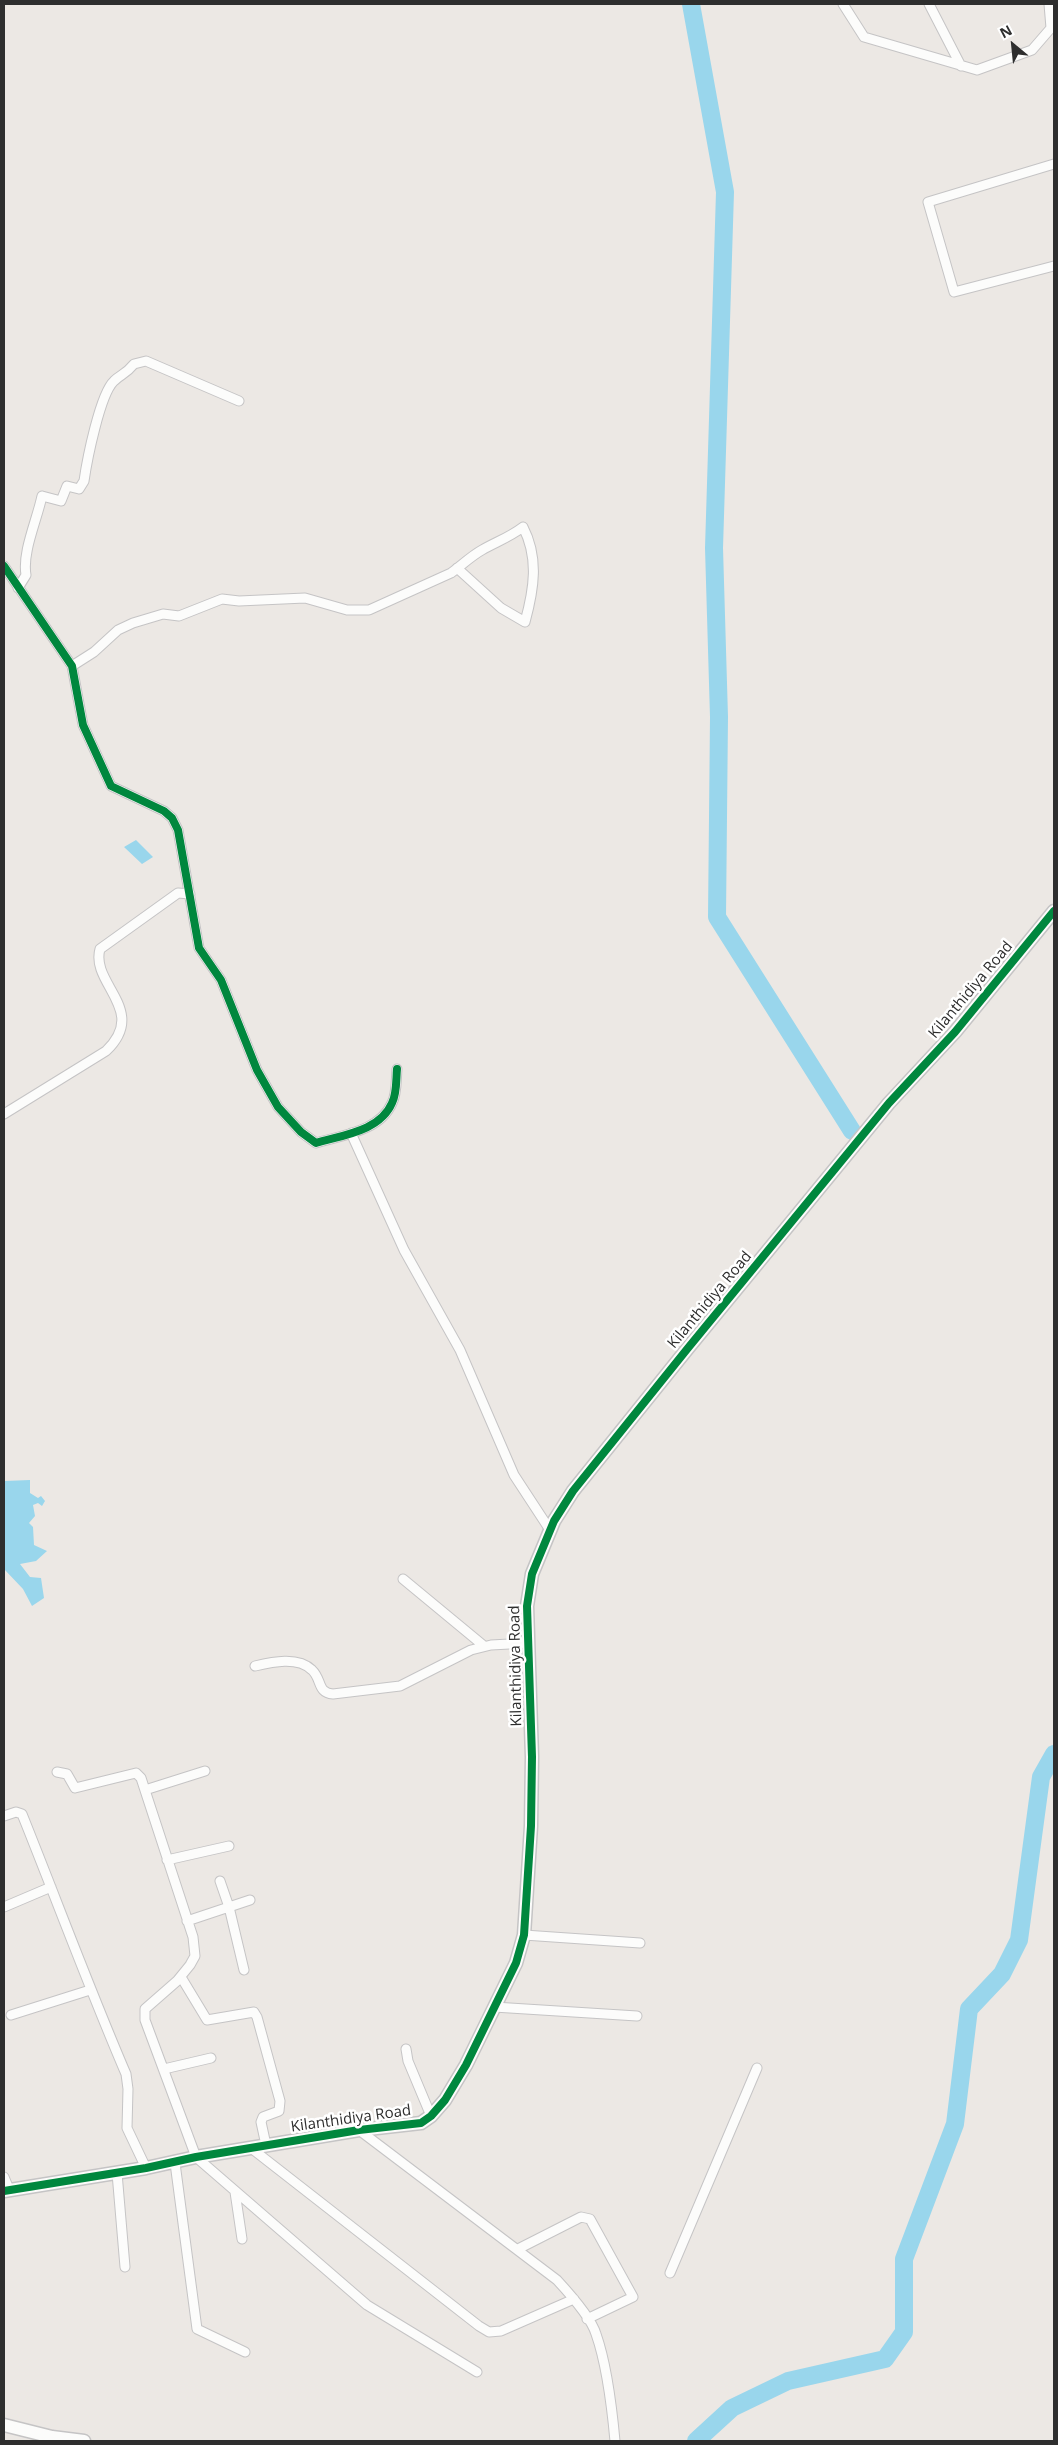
<!DOCTYPE html>
<style>
body{margin:0}
#map{position:relative;width:1058px;height:2445px;overflow:hidden;background:#ece8e4;font-family:"Open Sans",sans-serif}
canvas{display:block}
.frame{position:absolute;inset:0;border:5px solid #2e2e2e;pointer-events:none}
.north{position:absolute;left:988px;top:20px;width:50px;height:50px;-webkit-text-stroke:4px #fff;paint-order:stroke;rotate:332deg;font-size:14px;font-weight:700;line-height:20px;text-align:center;color:#2e2e2e}
.north::after{content:'';display:block;margin:auto;width:18px;height:22px;background:#2e2e2e;clip-path:polygon(50% 0,100% 100%,50% 72%,0 100%)}
</style>
<div id="map">
<canvas width="1058" height="2445"></canvas>
<div class="frame"></div>
<div class="north">N</div>
</div>
<script>
const c = document.querySelector('canvas').getContext('2d');
c.lineJoin = 'round';
function fillPath(path, color) { c.fillStyle = color; c.fill(path, 'evenodd'); }
function stroke(path, color, width, dash) { c.strokeStyle = color; c.lineWidth = width; c.lineCap = dash ? 'butt' : 'round'; c.setLineDash(dash || []); c.stroke(path); }
function drawText(font, color, halo, rows, align = 'center') {
  c.font = font + ' "Open Sans",sans-serif'; c.lineWidth = 5; c.setLineDash([]); c.textBaseline = 'middle'; c.strokeStyle = halo; c.fillStyle = color; for (const [text, x, y, turn = 0] of rows) {
    c.save(); c.translate(x, y); c.rotate((+turn || 0) * Math.PI / 180); c.textAlign = isNaN(turn) ? turn : align; if (halo) c.strokeText(text, 0, 0); c.fillText(text, 0, 0); c.restore();
  }
}
const water = new Path2D(`
 M136 840 153 857 142 864 124 847Z
 M30 1480V1493L38 1498 41 1496 45 1501 42 1506 38 1503 33 1505 35 1516 29 1523 33 1527 34 1545 47 1551 36 1561 20 1564 30 1577 41 1578 44 1598 32 1606 23 1589 4 1569V1481Z`);
const river = new Path2D(`
 M691 4 725 192 714 548 719 717 717 917 852 1131
 M696 2441 732 2408 788 2381 885 2359 904 2332V2259L955 2124 969 2009 1002 1974 1019 1940 1041 1777 1054 1754`);
const street = new Path2D(`
 M843 4 864 37 977 70 1032 50 1051 28
 M929 4 961 66
 M1049 4 1051 28H1054
 M1054 164 928 202 954 292 1054 266
 M4 566 72 666 83 725 111 786 164 811 172 818 178 830 199 948 221 980 257 1070 278 1107 301 1132 316 1143C343 1135 380 1131 392 1103 397 1094 396 1079 397 1069
 M18 588 26 575C22 552 37 520 42 496L61 501 67 486 79 489 84 481C87 460 100 394 114 381 121 374 125 375 134 364L146 361 239 401
 M72 666 94 652 118 630 133 623 163 614 179 616 222 599 239 601 305 598 347 610H369L451 573C461 566 471 556 482 550 496 542 510 537 523 527 539 558 534 589 525 622L501 608 457 568
 M4 1114 106 1051C149 1010 90 984 100 949L178 893 190 894
 M351 1133 404 1250 460 1350 514 1475 550 1530
 M403 1579 484 1646
 M255 1666C272 1662 298 1656 312 1670 322 1679 317 1693 333 1694L400 1686 471 1650 491 1645 528 1643
 M57 1772 67 1774 75 1788 136 1773 141 1778 193 1937 195 1956 190 1965 177 1981 145 2009V2020L196 2157 367 2305 477 2372
 M145 1790 205 1771
 M4 1816 16 1812 22 1814C57 1901 89 1988 126 2074L128 2089 127 2128 146 2168
 M167 1860 229 1846
 M220 1881 229 1907 244 1970
 M4 1907 51 1887
 M187 1921 250 1900
 M524 1935 640 1943
 M181 1977 207 2020 254 2012 257 2017 280 2101 279 2111 263 2117 261 2122 266 2145
 M494 2007 637 2016
 M11 2015 90 1990
 M406 2049 408 2061 431 2116
 M164 2069 211 2058
 M359 2130 557 2280C569 2293 591 2317 596 2334 607 2365 612 2408 615 2441
 M251 2148 479 2326 489 2332 501 2331 574 2299
 M175 2163 197 2329 245 2352
 M117 2173 125 2267
 M4 2177 9 2189
 M235 2192 242 2239
 M518 2249 581 2217 590 2219 633 2297 587 2319
 M670 2273 757 2068`);
const secondary = new Path2D(`
 M4 2191 146 2168 196 2157 359 2130 421 2123 431 2116 445 2100 466 2065 516 1963 524 1935 531 1826 532 1757 527 1606 532 1574 554 1521 573 1491 688 1348 889 1103 955 1032 1054 911
 M4 2425 52 2437 84 2441`);
const cycleway = new Path2D(`
 M4 566 72 666 83 725 111 786 164 811 172 818 178 830 199 948 221 980 257 1070 278 1107 301 1132 316 1143C343 1135 380 1131 392 1103 397 1094 396 1079 397 1069
 M4 2191 146 2168 196 2157 359 2130 421 2123 431 2116 445 2100 466 2065 516 1963 524 1935 531 1826 532 1757 527 1606 532 1574 554 1521 573 1491 688 1348 889 1103 955 1032 1054 911`);
const streetNames = [
 ["Kilanthidiya Road",971,990,-50],
 ["Kilanthidiya Road",710,1300,-50],
 ["Kilanthidiya Road",516,1666,-91],
 ["Kilanthidiya Road",351,2119,-8]
];
fillPath(water, '#99d6ec');
stroke(river, '#99d6ec', 18);
stroke(street, '#c5c4c5', 11);
stroke(secondary, '#c5c4c5', 15);
stroke(street, '#fcfcfb', 9);
stroke(secondary, '#fcfcfb', 12);
stroke(cycleway, '#00873e', 8);
drawText('15px', '#2e2e2e', '#fff', streetNames);
</script>
